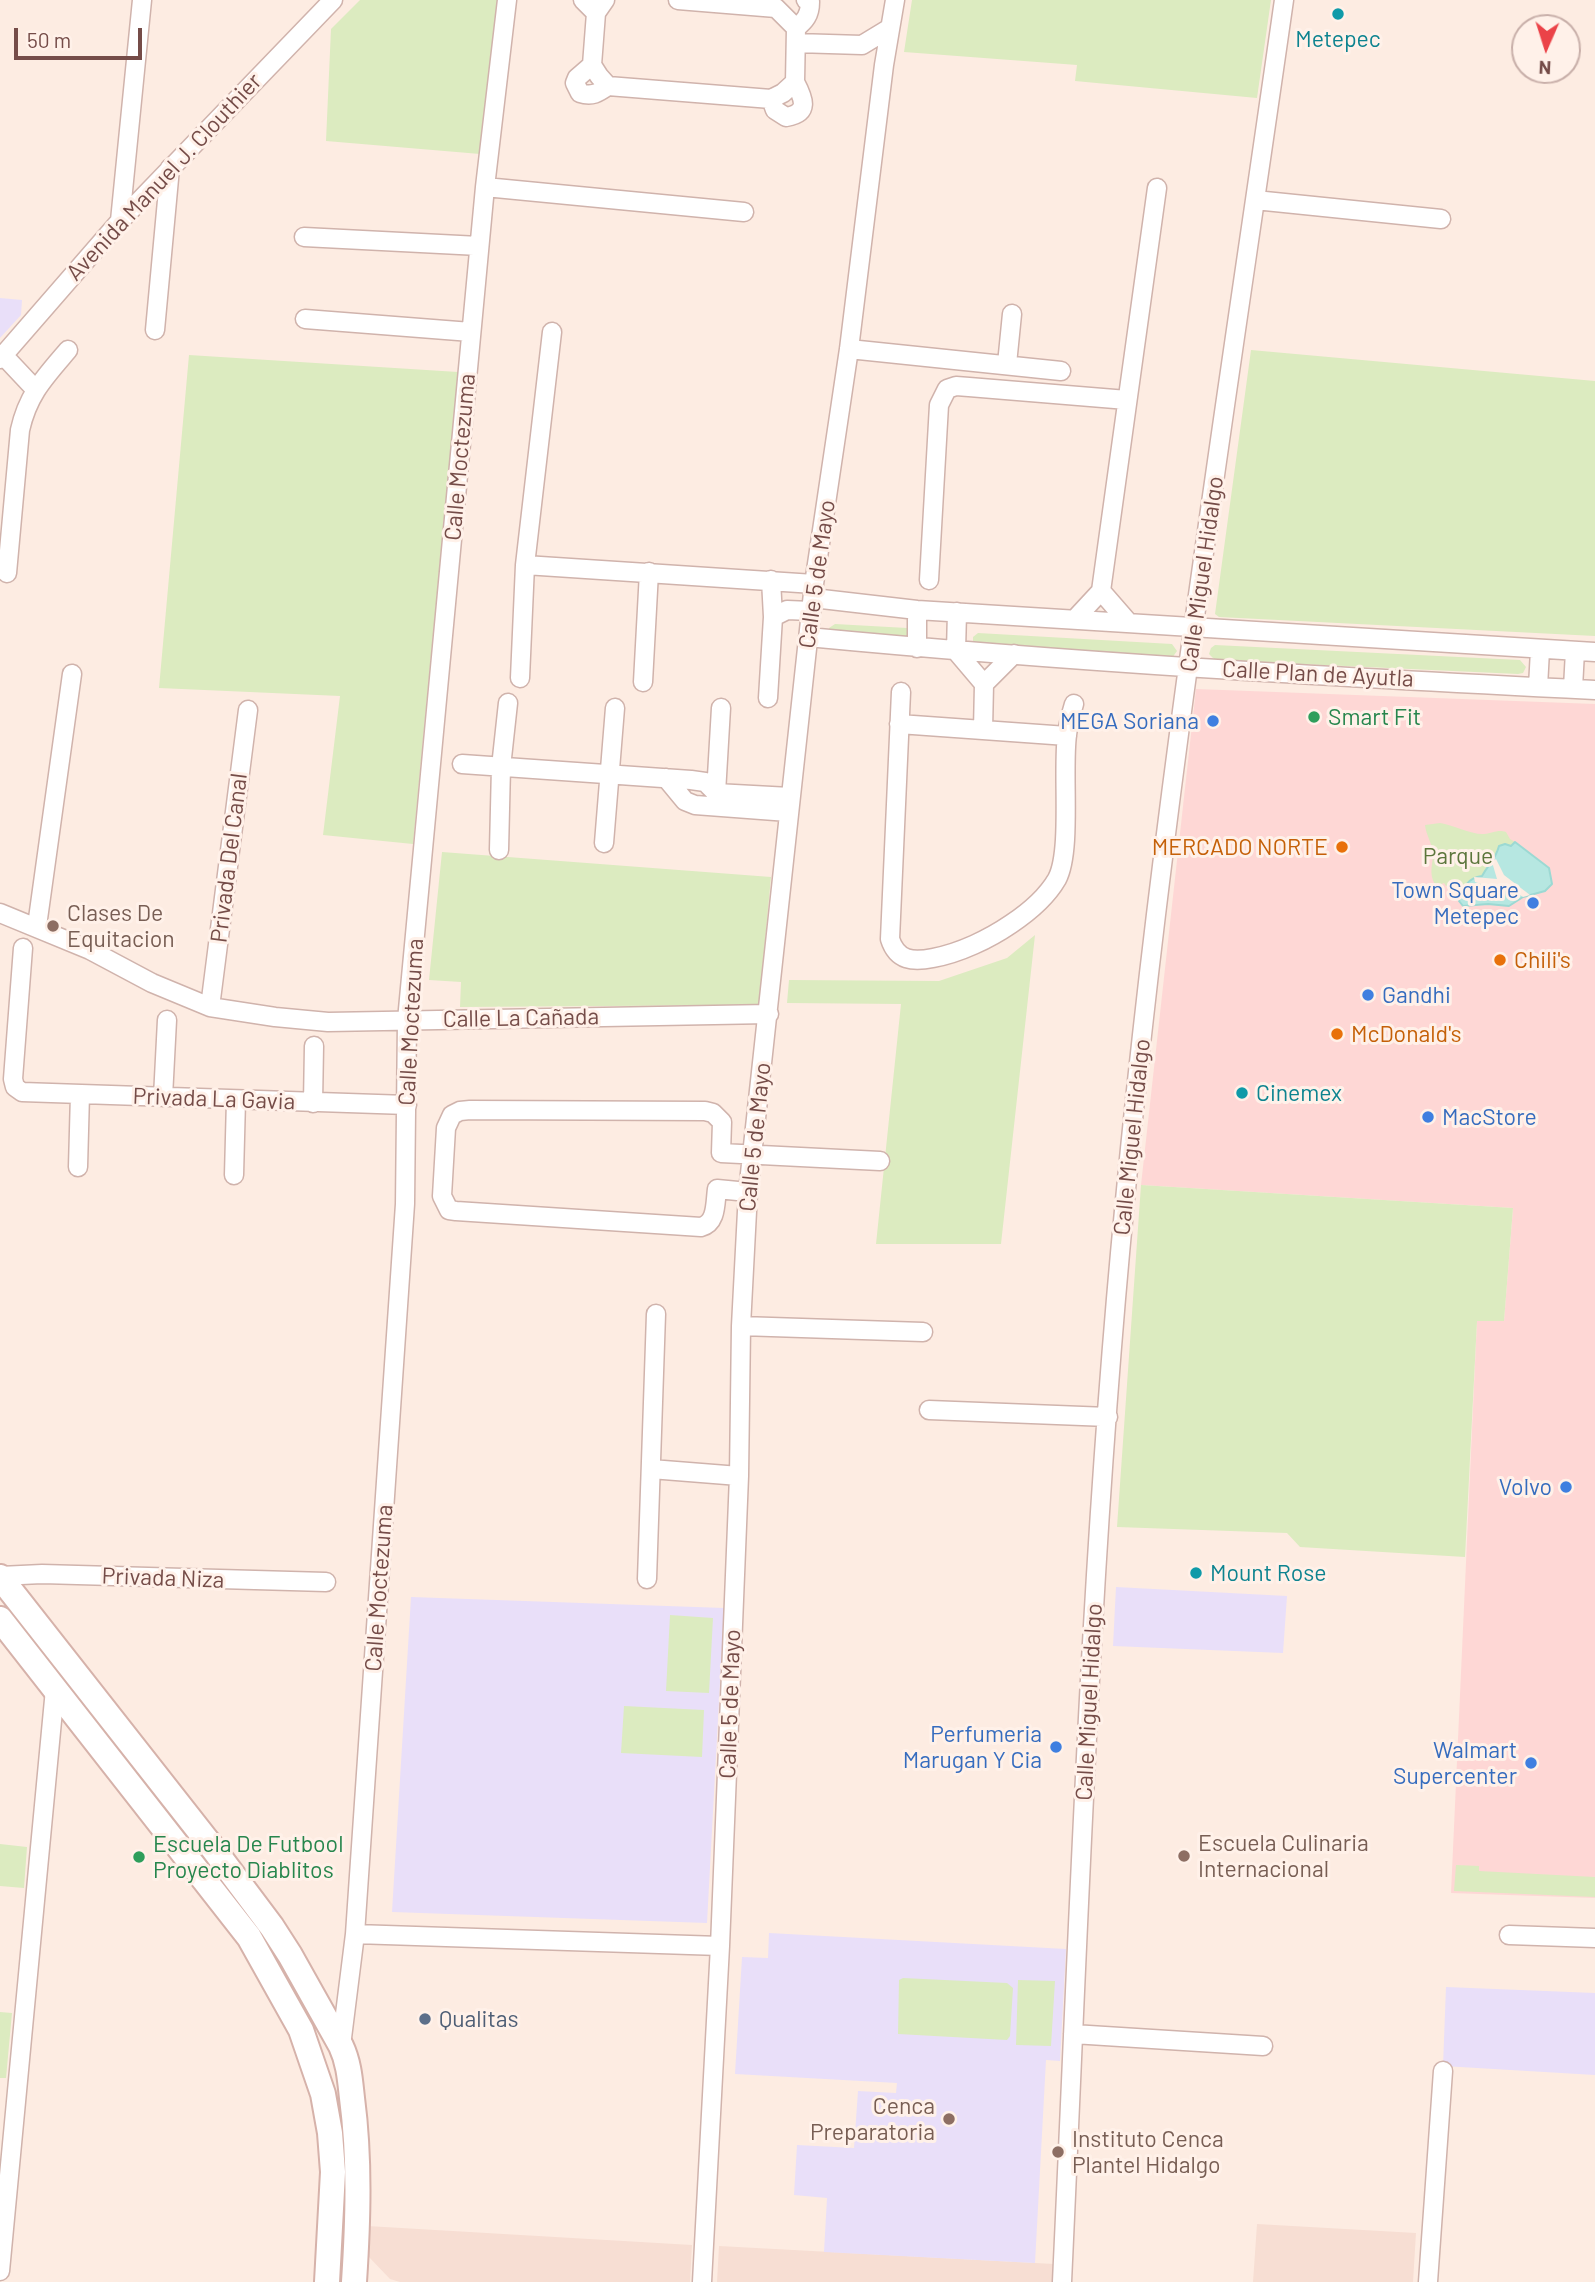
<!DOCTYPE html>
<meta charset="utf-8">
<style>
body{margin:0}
#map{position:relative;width:1595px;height:2282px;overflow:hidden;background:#fdece2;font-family:Barlow,sans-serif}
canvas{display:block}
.north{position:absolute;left:1511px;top:14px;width:70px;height:70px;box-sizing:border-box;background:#fff1e9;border:2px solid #c8afa9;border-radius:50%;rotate:183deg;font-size:19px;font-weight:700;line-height:28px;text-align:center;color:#754c48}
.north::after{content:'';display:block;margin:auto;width:24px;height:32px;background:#eb4348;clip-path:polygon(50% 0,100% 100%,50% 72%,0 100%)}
.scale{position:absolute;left:14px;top:28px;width:128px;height:32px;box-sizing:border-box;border:4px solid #754c48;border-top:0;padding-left:9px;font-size:21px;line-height:24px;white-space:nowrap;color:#754c48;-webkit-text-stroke:5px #fff1e9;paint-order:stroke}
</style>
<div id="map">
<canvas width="1595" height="2282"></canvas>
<div class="north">N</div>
<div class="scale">50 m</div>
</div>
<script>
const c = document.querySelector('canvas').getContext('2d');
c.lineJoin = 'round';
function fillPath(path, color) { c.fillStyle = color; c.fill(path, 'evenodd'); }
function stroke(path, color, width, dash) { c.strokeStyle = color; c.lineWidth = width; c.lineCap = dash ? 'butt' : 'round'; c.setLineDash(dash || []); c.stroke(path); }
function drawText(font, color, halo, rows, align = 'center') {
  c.font = font + ' Barlow,sans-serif'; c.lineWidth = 6; c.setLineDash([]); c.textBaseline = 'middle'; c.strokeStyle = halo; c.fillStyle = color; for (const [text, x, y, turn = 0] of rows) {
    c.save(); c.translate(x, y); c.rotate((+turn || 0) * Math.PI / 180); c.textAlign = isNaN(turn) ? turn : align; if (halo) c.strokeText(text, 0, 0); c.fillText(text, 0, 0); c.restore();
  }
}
const residential = new Path2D(`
 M1257 2224 1416 2233 1413 2282H1253Z
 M367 2226 692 2245 690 2282H400L390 2279 367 2255Z
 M719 2246 1054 2264V2282H717Z`);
const commercial = new Path2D(`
 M1196 689 1595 704V1898L1451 1893 1477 1320 1504 1321 1513 1208 1141 1185Z`);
const education = new Path2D(`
 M0 298 22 300 21 315 0 338Z
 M1116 1587 1287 1596 1283 1653 1113 1646Z
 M411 1597 724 1608 707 1923 392 1912Z
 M769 1933 1066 1949 1060 2061 1046 2060 1035 2263 824 2252 827 2198 794 2195 797 2145 854 2148 858 2091 896 2093 897 2083 735 2074 742 1957 768 1958Z
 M1446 1987 1595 1993V2075L1443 2066Z`);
const green = new Path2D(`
 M360 0H498L480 154 326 141 331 29Z
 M912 0H1271L1257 98 1075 81 1077 65 904 52Z
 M1251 350 1595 381V636L1219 617 1215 614Z
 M189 355 458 372 413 844 323 835 340 696 159 688Z
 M835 624 907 628 909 629 911 639 829 633V628Z
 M978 633 1172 644 1177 651 1172 658 973 644V637Z
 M1215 645 1520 660 1526 667 1523 673 1518 674 1215 660 1209 654 1211 648Z
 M1440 823C1453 825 1472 835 1484 834 1493 833 1498 829 1506 832L1510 839 1515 842 1511 846 1497 852 1496 859 1487 867 1482 876 1463 887 1460 897 1450 898 1451 893 1454 890 1451 887 1446 886 1444 883 1436 886C1428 873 1433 866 1433 853 1432 843 1426 835 1425 825Z
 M442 852 771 877 759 1005 460 1007 461 982 429 980Z
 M1035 935 1001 1244H876L901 1004 787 1003 789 980 939 981 1007 958Z
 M1141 1185 1513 1208 1504 1321H1477L1465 1557 1300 1547 1287 1533 1117 1527Z
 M670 1615 713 1618 709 1693 666 1691Z
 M624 1706 704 1710 702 1757 621 1753Z
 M0 1844 27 1847 24 1888 0 1886Z
 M1456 1865 1479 1866V1871L1595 1877V1897L1454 1891Z
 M903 1978 1007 1983 1013 1988 1010 2036 1007 2040 898 2034 899 1980Z
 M1018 1980 1055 1981 1051 2046 1016 2045Z
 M0 2012 12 2013 6 2078H0Z`);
const water = new Path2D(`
 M1515 842 1549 868 1552 884 1545 891 1523 897 1509 906 1488 904 1463 906 1459 901C1464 887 1467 878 1482 876 1489 863 1495 861 1499 846L1505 844 1511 846Z`);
const pier = new Path2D(`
 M1496 859 1504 875 1530 895 1523 897 1507 886 1484 885 1475 882 1474 877 1497 879 1492 862Z`);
const street = new Path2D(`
 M583 0 596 13
 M605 0 596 13 592 65 599 76 608 86 771 99 783 93 795 82 796 28 776 8 678 0
 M796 28C805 21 810 15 810 2L806 0
 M796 43 862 45 890 28
 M592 65 577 78 575 83 580 93C592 97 598 93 608 86
 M771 99 775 110 786 117C810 113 804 99 795 82
 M485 187 744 212
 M1255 200 1441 219
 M120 221 142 0
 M304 237 479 246
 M305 319 471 332
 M155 330 170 168
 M849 349 1061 371
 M3 355 35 389
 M0 359 120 221 333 0
 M1007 364 1012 314
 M525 565 814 584
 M7 573 20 430C28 394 45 377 68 350
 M929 580 939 405 947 389 956 386 969 387 1127 400
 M1101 591 1128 622
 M813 598 917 610 1595 652
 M957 612 956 651 984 684 983 730
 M773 617 787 610 811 611
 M1075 619 1101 591 1157 188
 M808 637C1069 662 1332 677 1595 690
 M917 648V610
 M520 678 525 565 552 332
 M643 682 649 572
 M984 684 1014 654
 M1538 687 1540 650
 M1573 688 1575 651
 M901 692 890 939C897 961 913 962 933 958 960 953 989 939 1011 924 1029 912 1046 898 1057 879 1072 851 1062 771 1067 735 1068 725 1071 714 1074 704
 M768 698 773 617 771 580
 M899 724 1067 736
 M462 764 691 780 705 782 716 793 790 797
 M666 778 685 801 695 805 788 812
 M716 793 721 708
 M604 843 615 708
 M499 850 501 767 508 703
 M0 913 90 950 152 983 210 1007 275 1017 328 1022 769 1014
 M37 926 72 674
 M23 948 13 1079 15 1087 22 1092 407 1105
 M210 1007 248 710
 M163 1097 167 1020
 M313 1103 314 1046
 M78 1167 80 1094
 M234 1175 236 1100
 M748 1192 717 1189C715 1203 717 1223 701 1227L456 1211 449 1210 442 1196 446 1128 452 1115 460 1111 470 1110 705 1111 713 1113 722 1122 721 1153 880 1161
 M741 1326 923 1332
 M929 1410 1108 1417
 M651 1469 739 1476
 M0 1576 42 1574 326 1582
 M647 1579 656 1314
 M355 1934 720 1946
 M1509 1935 1595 1938
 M1073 2034 1263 2046
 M341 2046 355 1934 405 1204 407 1020 485 187 507 0
 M0 2271 55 1689
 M702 2282 720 1946 739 1476 741 1326 748 1192 814 584 849 349 884 65 895 0
 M1062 2282C1079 1921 1090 1560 1125 1200 1163 798 1227 399 1284 0
 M1428 2282 1443 2071`);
const secondary = new Path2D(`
 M0 1577 212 1847 272 1927 290 1955 341 2046C349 2063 350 2080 352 2098 360 2159 358 2221 354 2282
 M0 1619 249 1937 301 2030 323 2094 330 2133 333 2172 327 2282`);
const markers = [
 [1338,14,7,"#0f9aa8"],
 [1314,717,7,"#2e9e5b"],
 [1213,721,7,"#3f7fe0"],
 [1342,847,7,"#e8710a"],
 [1533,903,7,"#3f7fe0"],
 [53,926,7,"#8d6e63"],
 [1500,960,7,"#e8710a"],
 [1368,995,7,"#3f7fe0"],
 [1337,1034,7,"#e8710a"],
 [1242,1093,7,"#0f9aa8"],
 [1428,1117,7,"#3f7fe0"],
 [1566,1487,7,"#3f7fe0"],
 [1196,1573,7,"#0f9aa8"],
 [1056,1747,7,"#3f7fe0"],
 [1531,1763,7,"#3f7fe0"],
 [1184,1856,7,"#8d6e63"],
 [139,1857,7,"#2e9e5b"],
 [425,2019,7,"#5c6f8a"],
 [949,2119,7,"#8d6e63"],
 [1058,2152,7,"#8d6e63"]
];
const cultureNames = [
 ["Metepec",1338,39,"center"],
 ["Cinemex",1256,1093],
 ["Mount Rose",1210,1573]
];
const streetNames = [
 ["Avenida Manuel J. Clouthier",164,177,-47],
 ["Calle Moctezuma",460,457,-85],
 ["Calle 5 de Mayo",817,574,-82],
 ["Calle Miguel Hidalgo",1202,574,-82],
 ["Calle Plan de Ayutla",1318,674,3],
 ["Privada Del Canal",229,858,-83],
 ["Calle La Cañada",521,1018,-1],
 ["Calle Moctezuma",411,1022,-87],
 ["Privada La Gavia",214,1099,2],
 ["Calle 5 de Mayo",755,1137,-84],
 ["Calle Miguel Hidalgo",1132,1137,-84],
 ["Privada Niza",163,1578,2],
 ["Calle Moctezuma",379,1588,-86],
 ["Calle Miguel Hidalgo",1089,1702,-87],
 ["Calle 5 de Mayo",730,1704,-88]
];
const leisureNames = [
 ["Smart Fit",1328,717],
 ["Escuela De Futbool",153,1844],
 ["Proyecto Diablitos",153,1870]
];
const shopNames = [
 ["MEGA Soriana",1199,721],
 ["Town Square",1519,890],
 ["Metepec",1519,916],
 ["Gandhi",1382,995,"left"],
 ["MacStore",1442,1117,"left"],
 ["Volvo",1552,1487],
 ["Perfumeria",1042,1734],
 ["Marugan Y Cia",1042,1760],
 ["Walmart",1517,1750],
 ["Supercenter",1517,1776]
];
const foodNames = [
 ["MERCADO NORTE",1328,847,"right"],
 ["Chili's",1514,960],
 ["McDonald's",1351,1034]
];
const parkNames = [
 ["Parque",1458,856]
];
const educationNames = [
 ["Clases De",67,913],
 ["Equitacion",67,939],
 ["Escuela Culinaria",1198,1843],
 ["Internacional",1198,1869],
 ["Cenca",935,2106,"right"],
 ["Preparatoria",935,2132,"right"],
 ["Instituto Cenca",1072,2139],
 ["Plantel Hidalgo",1072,2165]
];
const serviceNames = [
 ["Qualitas",439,2019]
];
fillPath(residential, '#f7ded3');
fillPath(commercial, '#fed7d5');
fillPath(education, '#e9dff9');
fillPath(green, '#dcebc0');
fillPath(water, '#b6e7e1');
stroke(water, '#9cd9d3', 2);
fillPath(pier, '#fdece2');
stroke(street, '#d0b3ac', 21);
stroke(secondary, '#d6b2aa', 28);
stroke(street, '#fff', 18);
stroke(secondary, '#fff', 24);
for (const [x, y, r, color] of markers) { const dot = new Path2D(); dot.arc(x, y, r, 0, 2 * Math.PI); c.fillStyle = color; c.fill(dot); stroke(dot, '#fff1e9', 2.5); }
drawText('23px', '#0d838f', '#fff1e9', cultureNames, 'left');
drawText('23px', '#754c48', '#fff1e9', streetNames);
drawText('23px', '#27864d', '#fff1e9', leisureNames, 'left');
drawText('23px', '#366cbe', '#fff1e9', shopNames, 'right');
drawText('23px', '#c56008', '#fff1e9', foodNames, 'left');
drawText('23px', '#5c763c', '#fff1e9', parkNames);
drawText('23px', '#785e54', '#fff1e9', educationNames, 'left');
drawText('23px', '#4e5e75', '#fff1e9', serviceNames, 'left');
</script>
